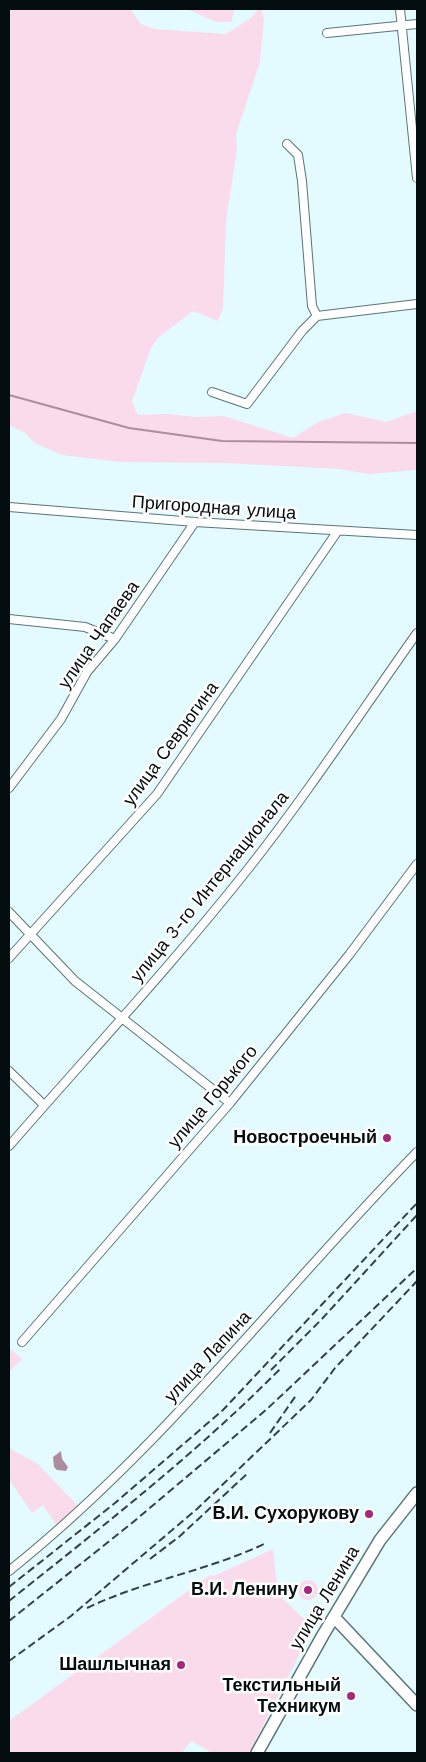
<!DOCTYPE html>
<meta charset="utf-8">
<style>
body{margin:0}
#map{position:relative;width:426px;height:1762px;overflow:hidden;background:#e3fbfe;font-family:"Work Sans",sans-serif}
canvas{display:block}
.frame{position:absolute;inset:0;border:10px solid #040d0f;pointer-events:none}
</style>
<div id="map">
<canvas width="426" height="1762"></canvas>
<div class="frame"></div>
</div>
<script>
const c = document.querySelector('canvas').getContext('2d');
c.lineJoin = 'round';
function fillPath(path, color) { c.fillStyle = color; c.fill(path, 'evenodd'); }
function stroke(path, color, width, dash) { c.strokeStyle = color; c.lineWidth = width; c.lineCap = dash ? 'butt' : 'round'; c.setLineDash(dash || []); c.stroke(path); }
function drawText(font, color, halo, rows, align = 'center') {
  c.font = font + ' "Work Sans",sans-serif'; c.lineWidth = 5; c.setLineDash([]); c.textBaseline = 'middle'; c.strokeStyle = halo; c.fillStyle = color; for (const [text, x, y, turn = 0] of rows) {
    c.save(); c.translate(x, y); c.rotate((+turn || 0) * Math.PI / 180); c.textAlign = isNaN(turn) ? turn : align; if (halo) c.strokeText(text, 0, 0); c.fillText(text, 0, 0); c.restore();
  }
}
const green = new Path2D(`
 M9 9H130L141 24 154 29 226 34 251 18 258 9H261L264 19 260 62 236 134 237 149 226 221 223 308 218 321 193 311 159 337 151 348 132 401 138 415 167 414 196 417 224 416 293 438 318 422 346 413 386 422 417 411V470L368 474 340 469 224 463 120 462 62 455 35 443 25 433 9 425Z
 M187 9H235L231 22H216Z
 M9 1348 22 1359 9 1372Z
 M9 1448 38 1464 78 1506 57 1526 43 1505 32 1513 9 1479Z
 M273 1549 278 1594 313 1628 249 1753H212L191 1741 182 1753H9V1721L210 1575 214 1576Z
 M298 1590a10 10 0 1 1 20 0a10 10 0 1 1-20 0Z`);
const water = new Path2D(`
 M61 1451 62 1459 68 1467 66 1471 57 1470 54 1467 53 1457Z`);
const stream = new Path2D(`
 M9 395 129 428 222 441 417 443`);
const minor = new Path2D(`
 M400 9 417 178
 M327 33 417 24
 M287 144 298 155 302 181 312 306 317 316
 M212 392 247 404 302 331 317 316 417 304
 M9 507 195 522 417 535
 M9 619 85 627 115 639
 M9 788 61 719 87 672 115 639 195 522
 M9 912 75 981 230 1103
 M9 958 157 794 337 532
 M9 1071 44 1105
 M9 1146C89 1054 172 965 248 869 308 793 361 712 417 633
 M22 1342 230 1103 349 955 417 864
 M9 1571C162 1449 281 1291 417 1152`);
const secondary = new Path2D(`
 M334 1617 417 1705
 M257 1753 323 1635 380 1540 417 1493`);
const rail = new Path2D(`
 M271 1370 321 1320 417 1215
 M270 1433 297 1394
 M150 1559 180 1536 248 1473
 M9 1587 115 1503 223 1410 417 1203
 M9 1601C103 1526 198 1452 282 1367
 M87 1608C143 1581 207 1571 264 1544
 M9 1621 132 1523 267 1409 417 1268
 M9 1661 71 1616 197 1509 311 1400 335 1368 417 1281`);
const markers = [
 [387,1138,5,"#a52879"],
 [369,1514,5,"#a52879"],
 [308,1590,5,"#a52879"],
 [181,1665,5,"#a52879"],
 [351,1696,5,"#a52879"]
];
const streetNames = [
 ["Пригородная улица",214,508,4],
 ["улица Чапаева",99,635,-55],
 ["улица Севрюгина",171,744,-54],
 ["улица 3-го Интернационала",210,887,-51],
 ["улица Горького",213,1097,-50],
 ["улица Лапина",208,1357,-47],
 ["улица Ленина",325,1598,-59]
];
const poiNames = [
 ["Новостроечный",377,1138],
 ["В.И. Сухорукову",359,1514],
 ["В.И. Ленину",298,1590],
 ["Шашлычная",171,1665],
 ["Текстильный",341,1686],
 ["Техникум",341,1707]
];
fillPath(green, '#fadbeb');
fillPath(water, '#ad8c9d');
stroke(stream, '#ad8c9d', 2);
stroke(minor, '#5a7578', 10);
stroke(secondary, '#5a7578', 14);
stroke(minor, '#fff', 8);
stroke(secondary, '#fff', 11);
stroke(rail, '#344143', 2, [8, 4]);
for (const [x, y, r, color] of markers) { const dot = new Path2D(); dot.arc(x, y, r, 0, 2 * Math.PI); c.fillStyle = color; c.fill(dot); stroke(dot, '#fff', 2); }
drawText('18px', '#040d0f', '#fff', streetNames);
drawText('bold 18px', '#040d0f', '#fff', poiNames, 'right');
</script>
